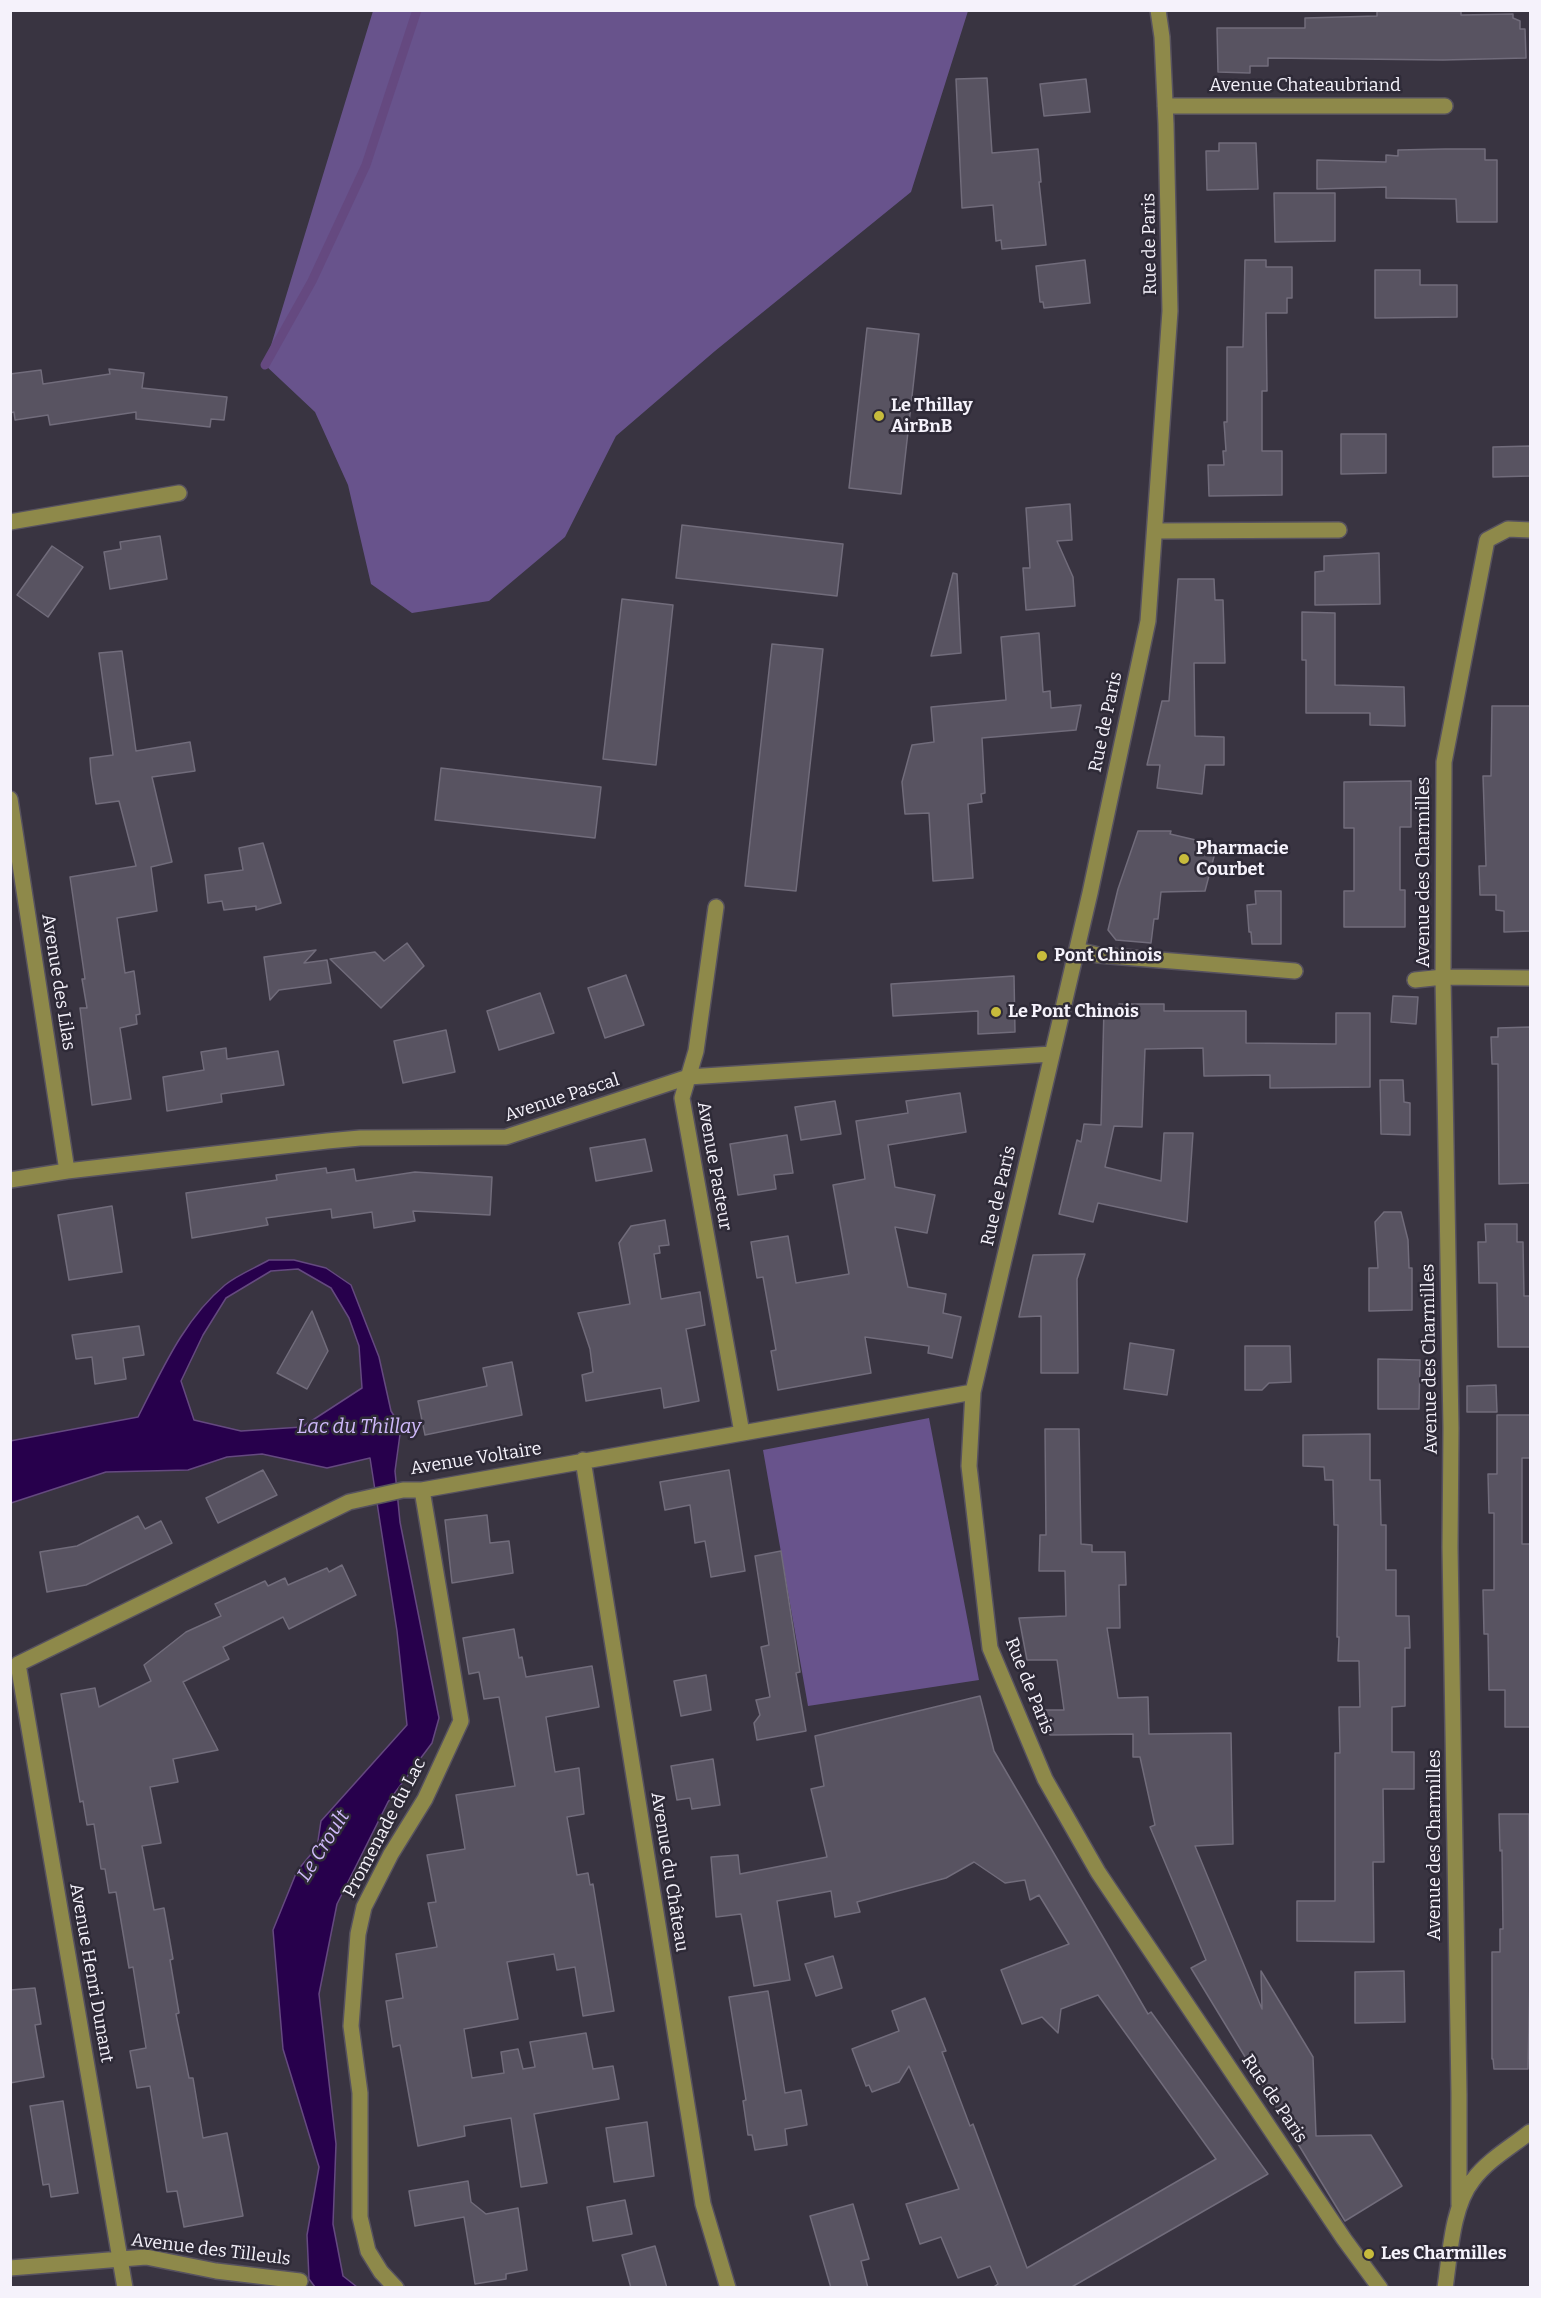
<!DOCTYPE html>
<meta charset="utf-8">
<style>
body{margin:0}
#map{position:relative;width:1541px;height:2298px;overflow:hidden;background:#393441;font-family:Bitter,serif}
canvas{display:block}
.frame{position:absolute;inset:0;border:12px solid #f5f2fb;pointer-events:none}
</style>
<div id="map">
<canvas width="1541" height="2298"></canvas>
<div class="frame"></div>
</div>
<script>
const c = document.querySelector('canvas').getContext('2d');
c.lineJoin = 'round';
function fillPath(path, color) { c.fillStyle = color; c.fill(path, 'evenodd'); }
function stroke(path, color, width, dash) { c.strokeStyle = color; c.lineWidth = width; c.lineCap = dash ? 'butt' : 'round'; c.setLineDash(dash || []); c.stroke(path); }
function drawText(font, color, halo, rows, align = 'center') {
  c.font = font + ' Bitter,serif'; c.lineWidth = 5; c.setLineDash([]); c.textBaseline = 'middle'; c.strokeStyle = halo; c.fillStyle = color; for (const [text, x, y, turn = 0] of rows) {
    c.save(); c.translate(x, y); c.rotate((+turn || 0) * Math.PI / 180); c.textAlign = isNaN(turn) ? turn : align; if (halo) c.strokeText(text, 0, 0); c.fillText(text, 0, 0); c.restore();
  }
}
const green = new Path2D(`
 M373 11H968L911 192 715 351 616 436 565 537 489 601 412 613 371 584 348 485 315 412 265 365Z
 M929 1418 979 1680 808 1706 763 1450Z`);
const water = new Path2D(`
 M269 1260H294L326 1268 351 1285 379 1357 391 1411 401 1427 395 1471 400 1522 439 1718 432 1743 388 1802 337 1904 319 1994 336 2144 333 2224 343 2276 357 2287H315L309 2279 307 2235 319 2167 283 2049 273 1930 297 1871 317 1847 321 1821 407 1725 397 1631 370 1458 327 1468 262 1454 227 1457 188 1470 106 1472 11 1503 10 1441 138 1417C162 1370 184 1319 225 1285 237 1275 255 1268 269 1260ZM298 1269 331 1288 349 1318 359 1346 362 1388 302 1427 241 1431 194 1420 181 1381 203 1335 226 1298 271 1271Z`);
const stream = new Path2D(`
 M265 365 312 281 366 165 417 10`);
const building = new Path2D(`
 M1377 10H1461V15L1513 14V18L1520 21V29H1525L1526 58 1443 60 1268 58V66H1250V73L1218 72 1217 28H1305V18L1377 16Z
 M987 78 992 153 1038 149 1041 182H1039L1046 245 1002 249 1001 240 996 241 993 205 962 208 956 79Z
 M1086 79 1090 112 1044 116 1040 84Z
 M1219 143H1256L1258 189 1207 190 1206 151H1219Z
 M1445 149H1485V160H1497V222H1457L1456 199 1386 198V187L1317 189V160L1386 162V155L1398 156V150Z
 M1274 193H1335V241L1275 242Z
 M1085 260 1090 303 1044 308 1043 302H1040L1036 266Z
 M1245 260H1266V267H1292V298H1287V313H1266L1267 391H1262V451H1282V495L1209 496 1208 465H1224L1223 451H1226L1224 422H1227V347H1243Z
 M1375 270H1420V285H1457V317L1375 318Z
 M867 328 919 334 901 494 849 488Z
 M109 369 144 373 142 388 227 397 224 420 211 419 210 427 136 419V412L50 425 48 415 15 420 14 412 10 413V374L41 370 43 384 110 374Z
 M1341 434H1386V473L1341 474Z
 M1530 446V476L1493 477V447Z
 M1070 504 1072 540 1057 541 1073 577 1075 606 1026 610 1023 568H1030L1026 508Z
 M682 525 843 544 837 596 676 578Z
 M160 536 167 579 110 589 104 552 121 549 120 542Z
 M52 546 83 567 48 617 17 595Z
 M1379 553 1380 604 1315 605V572L1324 571V556Z
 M953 573 957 574 961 653 931 656Z
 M1178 579H1214L1215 600H1223L1225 663H1194L1195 736 1224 737V765H1205L1202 794 1157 788 1160 765H1147L1162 701H1169Z
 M622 599 673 605 656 765 603 759Z
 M1302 612 1335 613V685L1404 687 1405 726 1370 725V713H1306V660H1302Z
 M1039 633 1043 692 1050 691 1051 708 1081 705 1076 730 982 738 985 793 981 794 982 802 968 804 973 878 933 881 929 813 905 814 902 782 912 745 934 742 931 707 1006 700 1001 637Z
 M772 644 823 649 796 891 745 886Z
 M122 651 136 751 190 742 195 771 152 777 172 862 151 867 157 911 117 918 125 973 134 971 140 1014 136 1015 137 1024 120 1028 131 1099 92 1105 80 1008H87L82 979H85L70 877 136 866 119 801 96 804 91 773 90 758 113 755 99 653Z
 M1492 706H1530V931L1504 932V911L1496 910V895H1480L1479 866H1486L1483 776H1491Z
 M441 768 601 787 595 838 435 820Z
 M1411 781V827H1400V890H1405V927H1344V891H1354V828H1344V782Z
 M1138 831H1171L1170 834 1217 845 1205 891 1161 892 1158 919H1154L1151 943 1116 940 1108 930 1118 889Z
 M263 843 281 903 256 910V906L224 910 222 901 208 903 205 875 243 870 239 848Z
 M1255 891H1281V944H1252L1251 932H1249L1247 905 1256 904Z
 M407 943 424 966 381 1008 330 959 375 952 384 961Z
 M316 950 304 963 327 960 331 983 279 990 270 1000 264 957Z
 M626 975 644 1025 605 1038 588 988Z
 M1014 976 1015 1032 978 1034V1011L893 1016 891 984Z
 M540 993 554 1033 499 1050 487 1011Z
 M1393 996 1418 997 1416 1024 1391 1022Z
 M1119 1004H1164V1011H1246V1043L1336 1044V1013H1370V1087L1270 1088V1075L1204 1076 1203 1048 1145 1049 1142 1127 1114 1126 1105 1167 1161 1181 1164 1133H1193L1187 1222 1098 1203 1093 1222 1059 1214 1077 1140 1081 1142 1084 1124 1101 1125 1104 1008 1119 1011Z
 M1530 1027V1183L1499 1184 1498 1064H1492L1491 1037H1498V1028Z
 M446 1030 455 1072 403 1083 394 1041Z
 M226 1048 227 1059 278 1051 284 1085 221 1094 222 1102 167 1111 163 1077 204 1070 201 1052Z
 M1380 1080H1403L1404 1102 1410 1103V1135L1381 1134Z
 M960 1093 966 1132 888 1145 895 1187 935 1195 927 1233 895 1227 908 1287 946 1294 943 1313 961 1317 952 1358 928 1353 929 1346 865 1337 871 1373 778 1390 771 1351 776 1350 763 1277 757 1278 751 1242 788 1236 796 1283 849 1274 833 1185 865 1179 856 1121 908 1113 906 1101Z
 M835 1101 841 1134 801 1140 795 1107Z
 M787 1135 793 1173 774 1175 776 1189 738 1195 730 1144Z
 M645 1139 652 1171 596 1181 590 1148Z
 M326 1168 327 1173 354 1169 356 1181 415 1172 492 1177 490 1215 413 1211 415 1221 374 1228 372 1212 332 1218 331 1209 266 1218 268 1225 192 1238 186 1193 277 1180 276 1175Z
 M112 1206 122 1272 69 1280 58 1215Z
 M1384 1212H1401L1408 1240 1409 1268H1412V1310L1369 1311V1268H1378L1375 1222Z
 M665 1220 669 1245 659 1246 660 1253 654 1254 661 1299 700 1292 705 1325 686 1329 699 1401 664 1408 661 1388 586 1401 582 1375 593 1372 590 1349 578 1313 630 1304 619 1243 631 1226Z
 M1485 1224H1517V1242H1523L1524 1296H1530V1347H1498L1497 1283H1479L1478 1242H1486Z
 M1085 1254 1077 1279 1078 1373H1041V1316L1019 1317 1033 1255Z
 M312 1311 328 1351 307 1389 277 1373Z
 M139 1326 144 1355 123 1358 126 1379 95 1384 92 1357 76 1359 72 1335Z
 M1130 1343 1174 1350 1167 1395 1124 1389Z
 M1245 1346H1290L1291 1382 1269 1383 1262 1390H1245Z
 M1378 1359 1420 1360 1419 1409H1378Z
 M512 1362 522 1415 425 1435 418 1401 487 1386 483 1368Z
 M1496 1385 1497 1412H1467V1386Z
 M1497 1415H1530V1458H1522V1544H1530V1727H1505V1690H1489L1488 1634H1484L1483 1590H1494V1513H1489L1488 1474H1497Z
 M1045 1429H1079L1081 1544 1092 1545V1552H1125L1126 1585H1119L1120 1628H1107L1118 1698 1148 1697 1149 1734 1231 1733 1233 1844 1195 1846 1262 2009 1261 1971 1313 2057 1316 2136 1371 2135 1402 2186 1345 2221 1191 1968 1206 1960 1150 1827 1155 1825 1140 1757H1133V1734L1050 1735 1041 1710H1064L1057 1660H1027L1019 1618 1066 1616 1065 1571H1039L1040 1535H1046Z
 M1370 1434V1480H1380L1381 1525H1386V1570H1396V1616H1409L1410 1648H1405V1706L1392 1707V1752H1414V1789H1383L1384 1862H1373L1374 1942 1297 1941V1901H1335V1753H1340L1339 1707H1360L1359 1661H1338L1339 1637H1337L1338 1525H1334L1333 1480H1325L1324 1467 1303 1466V1435Z
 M263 1470 277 1495 218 1523 206 1498Z
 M729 1470 745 1571 711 1577 705 1541 695 1543 690 1505 665 1510 660 1482Z
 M487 1515 490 1543 509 1541 513 1573 452 1583 445 1520Z
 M138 1516 145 1529 161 1521 172 1543 86 1585 47 1592 40 1552 77 1546Z
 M781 1551 800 1672 796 1673 806 1731 757 1740 754 1723 760 1715 756 1700 770 1697 761 1647 769 1645 755 1556Z
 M342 1565 356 1595 289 1629 283 1617 223 1647 229 1659 183 1682 218 1750 173 1759 178 1782 150 1787 161 1843 142 1846 154 1910 164 1908 173 1959 170 1960 179 2013 176 2014 189 2078H193L203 2138 227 2133 243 2216 184 2227 177 2191 167 2192 150 2086 137 2088 130 2051 146 2048 133 1967 129 1968 116 1892 109 1893 105 1869H101L94 1824 87 1825 83 1801 80 1802 61 1694 95 1688 99 1707 151 1681 144 1665 186 1632 221 1616 215 1604 265 1581 268 1586 285 1578 288 1585 327 1568 329 1572Z
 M514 1629 519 1658 522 1657 526 1677 592 1666 599 1707 546 1717 555 1772 579 1768 584 1814 567 1817 577 1875 588 1873 590 1885 593 1884 614 2011 583 2016 575 1967 557 1970 554 1954 507 1962 518 2019 464 2029 472 2078 504 2073 501 2052 518 2049 523 2069 535 2067 530 2042 586 2033 593 2069 613 2066 619 2099 534 2114 547 2183 521 2187 511 2118 464 2126 465 2136 418 2146 400 2045 393 2047 386 2001 403 1998 396 1954 437 1947 428 1903 436 1902 427 1855 465 1849 456 1795 515 1786 499 1697 484 1699 479 1672 469 1674 463 1638Z
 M706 1675 711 1710 681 1716 674 1681Z
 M980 1696 994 1751 1148 2014 1151 2012 1268 2174 1070 2288H992L998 2284 990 2266 958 2278 941 2237 920 2244 906 2204 959 2189 909 2066 899 2082 872 2092 869 2085 866 2086 852 2049 899 2031 892 2011 925 1998 946 2051 942 2052 970 2126 973 2124 1027 2268 1216 2159 1098 1995 1061 2009 1058 2033 1042 2017 1022 2024 1001 1970 1069 1944 1039 1895 1030 1900 1025 1880 1005 1883 974 1862 946 1878 857 1902 860 1912 835 1917 831 1891 777 1901 790 1980 754 1986 741 1914 716 1917 711 1857 738 1855 740 1874 827 1857 811 1789 824 1786 815 1736Z
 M713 1759 720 1805 692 1809 690 1798 677 1800 671 1766Z
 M1499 1814H1529L1530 1978 1528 2069H1494L1493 2059H1492V1952H1500V1929H1503L1502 1850 1500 1851Z
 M833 1956 842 1988 816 1996 805 1964Z
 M1404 1971 1405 2022 1355 2023V1972Z
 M35 1988 41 2024 35 2025 44 2077 10 2083V1990Z
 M768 1991 785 2093 801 2090 807 2125 785 2129 787 2145 755 2150 752 2135H748L743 2101 746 2100 729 1997Z
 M63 2101 78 2193 51 2197 49 2184 43 2185 30 2106Z
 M647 2122 654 2176 614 2182 606 2128Z
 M468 2181 471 2202 486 2214 518 2208 527 2270 506 2274V2279L475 2284 464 2217 415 2226 409 2191Z
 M625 2200 632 2234 593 2241 587 2207Z
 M853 2204 869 2259 861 2261 868 2288H831L810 2216Z
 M655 2246 667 2288H631L622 2255Z`);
const minor = new Path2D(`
 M1158 10 1162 37 1166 124 1170 311 1148 621 1090 893 973 1392 969 1466 990 1648 1045 1779 1098 1872 1344 2239 1380 2288
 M1165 106H1445
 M10 522 179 493
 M1155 531 1339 530
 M10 799 67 1171
 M716 907 696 1051 682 1098 742 1433
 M1077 950 1098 955 1295 971
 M1415 980 1443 977 1530 978
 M10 1180 67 1171 327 1141 360 1138 506 1137 688 1077 1052 1054
 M583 1460 703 2204 728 2288
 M18 1664 349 1502 403 1490H422L973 1392
 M18 1664 125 2288
 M1459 2205V2094L1450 1547 1451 1428 1443 977 1444 762 1487 540 1508 529 1530 530
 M10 2268 146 2257 216 2271 300 2281
 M396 2288 381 2272 368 2251 360 2217V2093L351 2026 358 1934 364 1907 391 1854 425 1799 461 1721 422 1490
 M1445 2288C1450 2255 1452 2206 1473 2180 1488 2160 1511 2147 1530 2132`);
const markers = [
 [879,416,6,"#c7bb3c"],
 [1184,859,6,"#c7bb3c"],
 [1042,956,6,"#c7bb3c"],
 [996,1012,6,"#c7bb3c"],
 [1369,2254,6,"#c7bb3c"]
];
const streetNames = [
 ["Avenue Chateaubriand",1305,86],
 ["Rue de Paris",1150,244,-91],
 ["Rue de Paris",1106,722,-78],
 ["Avenue des Charmilles",1424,872,-90],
 ["Avenue des Lilas",58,982,81],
 ["Avenue Pascal",562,1098,-18],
 ["Avenue Pasteur",714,1166,80],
 ["Rue de Paris",999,1196,-77],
 ["Avenue des Charmilles",1430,1359,-91],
 ["Avenue Voltaire",476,1459,-9],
 ["Rue de Paris",1029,1686,68],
 ["Promenade du Lac",385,1828,-62],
 ["Avenue des Charmilles",1435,1845,-90],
 ["Avenue du Château",669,1872,81],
 ["Avenue Henri Dunant",91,1973,80],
 ["Rue de Paris",1274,2099,56],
 ["Avenue des Tilleuls",211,2250,7]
];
const poiNames = [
 ["Le Thillay",891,406],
 ["AirBnB",891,427],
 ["Pharmacie",1196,849],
 ["Courbet",1196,870],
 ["Pont Chinois",1054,956],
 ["Le Pont Chinois",1008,1012],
 ["Les Charmilles",1381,2254]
];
const waterNames = [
 ["Lac du Thillay",359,1427],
 ["Le Croult",324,1846,-58]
];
fillPath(green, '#68538c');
fillPath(water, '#27004c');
stroke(water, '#654980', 1.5);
stroke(stream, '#654980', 9);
fillPath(building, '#585361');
stroke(building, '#716c7b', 1.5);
stroke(minor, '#57525f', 18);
stroke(minor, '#8e894a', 15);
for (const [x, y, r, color] of markers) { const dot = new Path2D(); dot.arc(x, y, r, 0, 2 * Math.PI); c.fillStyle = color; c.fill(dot); stroke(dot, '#2e2a37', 2); }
drawText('18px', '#f5f2fb', '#2e2a37', streetNames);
drawText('bold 18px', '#f5f2fb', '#2e2a37', poiNames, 'left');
drawText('italic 20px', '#cfb9fa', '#2e2a37', waterNames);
</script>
